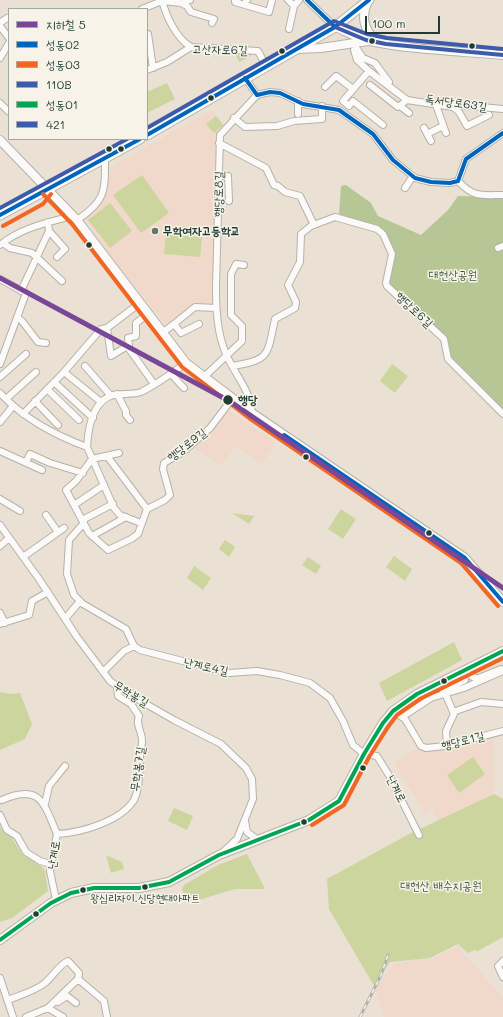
<!DOCTYPE html>
<meta charset="utf-8">
<style>
body{margin:0}
#map{position:relative;width:503px;height:1017px;overflow:hidden;background:#eae1d4;font-family:Mali,"Poor Story",sans-serif}
canvas{display:block}
.legend{position:absolute;left:8px;top:8px;width:140px;height:132px;box-sizing:border-box;background:#f7f3e8;border:1px solid #a1aaa0;margin:0;padding:5px 7px;list-style:none;font-size:12px;color:#1f3d34}
.legend li{display:flex;align-items:center;gap:8px;height:20px}
.legend b{width:20px;border:1px solid #a1aaa0}
.scale{position:absolute;left:365px;top:16px;width:75px;height:18px;box-sizing:border-box;border:2px solid #1f3d34;border-top:0;padding-left:5px;font-size:12px;line-height:14px;white-space:nowrap;color:#1f3d34;-webkit-text-stroke:3px #f7f3e8;paint-order:stroke}
</style>
<div id="map">
<canvas width="503" height="1017"></canvas>
<ul class="legend">
<li><b style="height:5px;background:#794698"></b>지하철 5</li>
<li><b style="height:5px;background:#0065bd"></b>성동02</li>
<li><b style="height:5px;background:#f26522"></b>성동03</li>
<li><b style="height:5px;background:#3d5bab"></b>110B</li>
<li><b style="height:5px;background:#00a651"></b>성동01</li>
<li><b style="height:5px;background:#3d5bab"></b>421</li>
</ul>
<div class="scale">100 m</div>
</div>
<script>
const c = document.querySelector('canvas').getContext('2d');
c.lineJoin = 'round';
function fillPath(path, color) { c.fillStyle = color; c.fill(path, 'evenodd'); }
function stroke(path, color, width, dash) { c.strokeStyle = color; c.lineWidth = width; c.lineCap = dash ? 'butt' : 'round'; c.setLineDash(dash || []); c.stroke(path); }
function drawText(font, color, halo, rows, align = 'center') {
  c.font = font + ' Mali,"Poor Story",sans-serif'; c.lineWidth = 3; c.setLineDash([]); c.textBaseline = 'middle'; c.strokeStyle = halo; c.fillStyle = color; for (const [text, x, y, turn = 0] of rows) {
    c.save(); c.translate(x, y); c.rotate((+turn || 0) * Math.PI / 180); c.textAlign = isNaN(turn) ? turn : align; if (halo) c.strokeText(text, 0, 0); c.fillText(text, 0, 0); c.restore();
  }
}
const built = new Path2D(`
 M212 110 226 126 218 134 215 307 196 304 166 325 103 246 84 217 103 199 112 166Z
 M227 410 276 442 262 464 236 446 221 466 194 448 202 437 212 431Z
 M494 738V794L438 821 433 808 424 813 394 761 419 747 425 750 431 751Z
 M457 946 503 997V1017H384L375 989 392 965 420 958 432 959Z`);
const green = new Path2D(`
 M235 53H250L251 56 239 62Z
 M167 83 175 99 147 113V92Z
 M216 116 223 125 214 133 206 124Z
 M142 175 169 213 141 233 113 195Z
 M110 203 132 231 110 248 88 220Z
 M166 234 202 237 200 257 164 254Z
 M392 364 408 376 395 393 380 381Z
 M341 509 356 519 343 539 328 529Z
 M232 513 254 516 249 524Z
 M225 540 235 547 229 557 219 549Z
 M394 556 412 569 405 581 386 567Z
 M308 557 321 566 316 574 302 565Z
 M194 566 211 578 203 590 187 578Z
 M454 642 462 660 387 701 379 683Z
 M0 692 10 694 20 693 32 724 25 739 0 750Z
 M473 757 485 774 459 793 447 775Z
 M494 794 503 799V937L478 951 475 950 468 953 458 944 430 958 390 962 374 986 329 909 327 879 409 834Z
 M174 808 193 816 187 830 168 821Z
 M0 826 2 830 12 838 22 854 42 867 45 871 48 891 12 918 0 922Z
 M247 854 265 889H235L192 902 185 898 182 889 184 885 218 865Z
 M106 855 122 862 124 869 111 873Z`);
const forest = new Path2D(`
 M346 185 371 203 378 216 421 235 448 210 458 196 503 197V411L451 360 447 338 389 285 394 255 378 227 339 214 341 186Z`);
const street = new Path2D(`
 M162 0C166 16 176 38 191 47
 M235 0V2L269 12 272 0
 M246 0H247
 M288 0 294 6 299 0
 M307 0 335 27
 M181 3 187 6 191 12 214 19 212 23
 M142 9 162 1 181 3 190 0
 M0 23 7 18
 M0 26 9 38
 M289 29 294 6
 M148 34 153 68
 M357 49 363 58 375 63 389 82
 M354 50 357 60 369 71 407 100 453 107 459 112 467 126 489 115
 M0 58 9 43
 M147 70 167 62 191 47 258 51 266 66
 M369 71 343 101 349 106 353 101 383 125
 M245 78 257 95 270 92 280 93 303 104 339 110 373 134 393 160 415 178 431 182 450 183 458 181 466 159 503 133
 M370 85 398 107 407 100
 M325 87 336 76 353 89
 M298 101V114
 M0 103 9 112
 M449 104 503 109
 M436 105 446 133
 M400 106 409 113
 M234 118 245 127 277 126 294 121 322 119V106
 M424 128 431 141
 M427 134 443 126
 M219 143 266 168 274 185 278 186 285 192 300 196 314 225
 M219 176H228L229 201
 M458 181C474 198 481 195 503 195
 M405 188 413 176
 M77 220C106 201 105 191 105 158
 M49 231 65 249 57 257
 M3 243 10 248 32 253 62 281
 M0 245C21 228 46 223 72 216
 M498 248 503 246
 M0 279 26 293 0 364
 M21 291 49 231 48 222
 M17 317 22 321 38 342 46 343
 M174 324 195 307 216 308
 M107 328 111 356 129 345 128 338 136 336V323L148 314
 M162 333 174 324 181 333 199 324
 M127 346 154 384
 M85 366 111 396
 M232 366C271 360 267 355 275 319L295 308 296 302 288 285 300 262 301 234 311 226 335 217 377 229 383 234 392 254 386 283 387 286 444 339 448 359 503 414
 M64 372 101 402
 M171 374 184 388
 M0 377 26 354
 M204 377 242 341V326L231 315V274L236 264 244 265
 M54 382 93 418
 M47 389 79 420
 M0 393C24 419 54 435 87 447L114 508 120 515 141 523
 M117 394 126 411V415L130 420
 M6 399 36 372
 M35 401 58 425
 M252 413C250 389 235 375 226 354 217 333 216 309 216 287L220 135 257 95
 M23 414 64 372 101 329 107 328 140 303
 M0 422 13 406
 M87 447C88 429 92 401 113 395 122 393 132 395 141 392 156 385 172 373 186 363
 M0 451 42 470
 M119 453 92 459 76 481 66 490 89 533 108 550 131 539 138 534 147 509 165 500 170 495 163 469 164 463 183 452 210 428 232 399
 M107 456 147 509
 M26 462 30 454 50 463 83 473
 M0 499 20 511
 M74 505 104 485
 M46 515 58 532
 M0 525 39 579 77 637 110 681 125 692 174 720 221 744 246 768 252 779 253 799 237 839 222 853
 M92 536 126 517
 M0 546 9 538
 M23 557 64 528
 M80 601 74 595 67 574 69 540 84 523V519L113 504
 M0 613 5 623
 M65 619 80 601 83 604 126 629 134 646 140 650 229 673 257 671 280 675 310 683 330 698 343 721 353 745 364 754 377 756 390 777 419 835
 M0 624 29 615 32 601 48 592
 M464 671 476 679 501 669 503 671
 M103 672 124 651 134 646
 M443 691 465 680 464 671
 M445 693 454 714 446 731 447 746
 M393 711 405 719 421 746 426 748 445 746 503 731
 M453 712 481 702 503 704
 M402 717 431 698 464 688 503 671
 M2 800C40 783 44 803 57 834
 M45 804 49 786 65 766
 M0 815 7 830 17 836 26 852 40 861 51 864
 M245 821 247 832 258 840
 M57 834C81 833 121 821 134 800 140 788 139 770 140 757 140 752 142 747 142 742 143 732 135 726 139 716L131 704 118 696 117 687
 M56 900 50 871 57 834
 M503 961 498 966 503 977
 M0 978 13 1017
 M78 979 104 1001 107 1017
 M8 1000C20 995 35 991 45 983 52 977 61 963 68 961L79 973 78 979 48 1008 26 1017
 M58 1002 67 996 76 1003
 M48 1008 63 1017`);
const secondary = new Path2D(`
 M368 1C361 15 363 31 377 41
 M335 27C347 32 358 38 370 41 413 50 459 51 503 55
 M297 49 321 48 368 41
 M0 140 77 220 186 363 252 413 465 558 503 602
 M0 940 51 903 71 893 94 888H139L169 882 219 855 309 820 339 801 364 754 383 723 393 711 417 694 503 651`);
const primary = new Path2D(`
 M147 135 335 27 369 0
 M0 215 140 139`);
const rail = new Path2D(`
 M360 1017 381 975 388 955`);
const bus1 = new Path2D(`
 M307 0 335 27
 M245 78 257 95 270 92 280 93 303 104 339 110 373 134 393 160 415 178 431 182 450 183 458 181 466 159 503 133
 M147 135 335 27 369 0
 M0 215 140 139
 M284 435 465 558 503 602`);
const bus2 = new Path2D(`
 M43 194 72 224 182 367 249 418 461 563 498 606
 M3 226 43 204 51 194
 M312 825 344 805 369 757 388 727 397 715 420 699 503 658`);
const bus3 = new Path2D(`
 M147 128 334 21 367 34 387 38 503 49
 M0 208 127 139`);
const bus4 = new Path2D(`
 M0 940 51 903 71 893 94 888H139L169 882 219 855 309 820 339 801 364 754 383 723 393 711 417 694 503 651`);
const bus5 = new Path2D(`
 M335 27 366 40 386 44 503 55`);
const metro1 = new Path2D(`
 M0 278 231 402 503 588`);
const markers = [
 [372,41,3.5,"#1f3d34"],
 [472,46,3.5,"#1f3d34"],
 [282,51,3.5,"#1f3d34"],
 [211,98,3.5,"#1f3d34"],
 [109,149,3.5,"#1f3d34"],
 [121,149,3.5,"#1f3d34"],
 [155,231,4,"#66766c"],
 [89,245,3.5,"#1f3d34"],
 [228,400,5.5,"#1f3d34"],
 [306,457,3.5,"#1f3d34"],
 [429,533,3.5,"#1f3d34"],
 [444,681,3.5,"#1f3d34"],
 [363,768,3.5,"#1f3d34"],
 [304,822,3.5,"#1f3d34"],
 [145,887,3.5,"#1f3d34"],
 [83,890,3.5,"#1f3d34"],
 [36,914,3.5,"#1f3d34"]
];
const busNames = [
 ["왕십리자이.신당현대아파트",145,899]
];
const streetNames = [
 ["고산자로6길",220,50,1],
 ["독서당로63길",456,103,8],
 ["행당로8길",219,194,-89],
 ["행당로6길",414,310,43],
 ["행당로9길",187,445,-37],
 ["난계로4길",206,667,12],
 ["무학봉길",131,694,31],
 ["행당로1길",463,741,-14],
 ["무학봉7길",138,769,-82],
 ["난계로",396,789,63],
 ["난계로",54,855,-81]
];
const poiNames = [
 ["무학여자고등학교",163,231]
];
const parkNames = [
 ["대현산공원",453,275],
 ["대현산 배수지공원",441,886]
];
const stopNames = [
 ["행당",238,400]
];
fillPath(built, '#f0d9ca');
fillPath(green, '#ccd59d');
fillPath(forest, '#b7c695');
stroke(street, '#b4b2a9', 8);
stroke(secondary, '#b4b2a9', 10);
stroke(primary, '#b4b2a9', 11);
stroke(street, '#fcfaf9', 6);
stroke(secondary, '#fcfaf9', 8);
stroke(primary, '#fcfaf9', 9);
stroke(rail, '#b3b5b2', 3);
stroke(rail, '#f7f3e8', 1.5, [4.5]);
stroke(bus1, '#0065bd', 4);
stroke(bus2, '#f26522', 4);
stroke(bus3, '#3d5bab', 4);
stroke(bus4, '#00a651', 4);
stroke(bus5, '#3d5bab', 4);
stroke(metro1, '#794698', 5);
for (const [x, y, r, color] of markers) { const dot = new Path2D(); dot.arc(x, y, r, 0, 2 * Math.PI); c.fillStyle = color; c.fill(dot); stroke(dot, '#f7f3e8', 1.5); }
drawText('11px', '#1f3d34', '#f7f3e8', busNames);
drawText('12px', '#1f3d34', '#f7f3e8', streetNames);
drawText('bold 12px', '#1f3d34', '#f7f3e8', poiNames, 'left');
drawText('12px', '#3d5940', '#f7f3e8', parkNames);
drawText('bold 12px', '#1f3d34', '#f7f3e8', stopNames, 'left');
</script>
